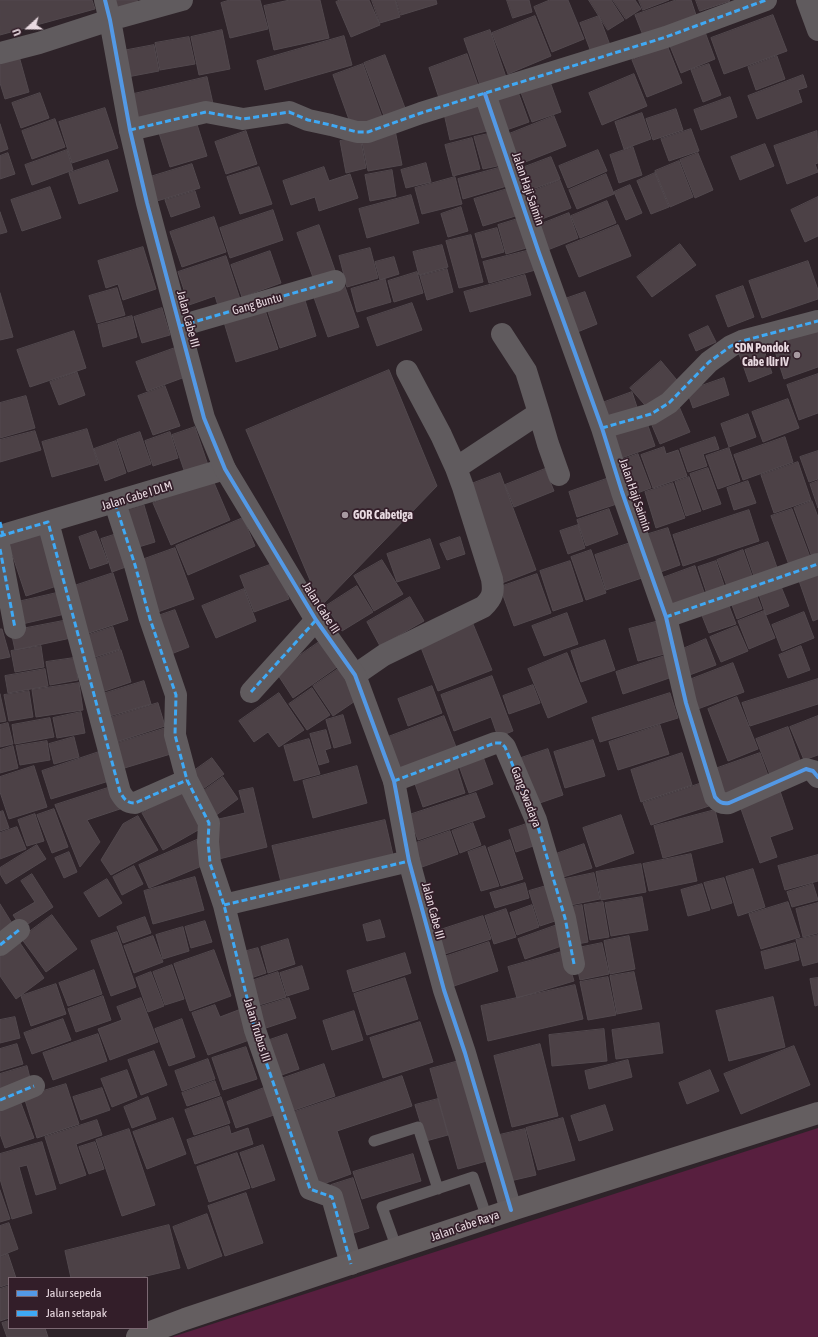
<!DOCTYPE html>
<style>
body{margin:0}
#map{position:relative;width:818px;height:1337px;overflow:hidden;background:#2e2329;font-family:"Asap Condensed",sans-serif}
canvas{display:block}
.legend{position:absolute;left:8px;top:1277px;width:140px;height:52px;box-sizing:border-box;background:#331e29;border:1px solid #7c6973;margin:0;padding:5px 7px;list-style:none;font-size:12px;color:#e9dae1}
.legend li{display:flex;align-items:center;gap:8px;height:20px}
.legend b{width:20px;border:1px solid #7c6973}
.north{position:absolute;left:8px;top:8px;width:40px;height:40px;-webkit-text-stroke:3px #331e29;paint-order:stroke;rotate:249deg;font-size:11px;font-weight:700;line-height:16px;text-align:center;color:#e9dae1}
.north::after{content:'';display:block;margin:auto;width:14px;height:18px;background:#e9dae1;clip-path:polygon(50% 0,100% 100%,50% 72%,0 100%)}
</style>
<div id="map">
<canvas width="818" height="1337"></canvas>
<ul class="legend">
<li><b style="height:5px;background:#5399e6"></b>Jalur sepeda</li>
<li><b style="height:5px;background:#3fa9f5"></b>Jalan setapak</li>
</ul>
<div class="north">U</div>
</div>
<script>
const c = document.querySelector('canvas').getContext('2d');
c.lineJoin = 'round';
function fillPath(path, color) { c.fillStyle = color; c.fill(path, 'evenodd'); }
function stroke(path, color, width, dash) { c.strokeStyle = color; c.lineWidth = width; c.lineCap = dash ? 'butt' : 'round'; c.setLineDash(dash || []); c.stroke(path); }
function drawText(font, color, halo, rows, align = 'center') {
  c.font = font + ' "Asap Condensed",sans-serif'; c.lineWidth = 3.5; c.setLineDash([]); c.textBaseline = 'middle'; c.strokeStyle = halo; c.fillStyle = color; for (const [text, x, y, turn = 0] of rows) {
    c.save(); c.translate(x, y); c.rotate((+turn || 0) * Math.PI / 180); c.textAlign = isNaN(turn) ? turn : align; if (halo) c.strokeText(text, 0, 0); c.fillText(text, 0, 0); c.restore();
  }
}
const green = new Path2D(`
 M818 1128V1337H172Z`);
const building = new Path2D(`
 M0 0H92L95 9 0 35Z
 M114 0H137L138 2 117 9Z
 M230 0H260L268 29 230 38 221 3Z
 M290 0H320L329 38 274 50 264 6Z
 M340 0H369L380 25 351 37 336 2Z
 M372 0H395L400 17 380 23Z
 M396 0H436L437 4 401 15Z
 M507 0H529L532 12 513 18Z
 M550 0H568L584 39 552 52 534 7Z
 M589 0H611L624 20 608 30Z
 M613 0H635L641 9 626 19Z
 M639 0H669L643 10Z
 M676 0H691L697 18 644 38 635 15Z
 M696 0H729L730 1 700 11Z
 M773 15 787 51 724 74 711 38Z
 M535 16 551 56 508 74 492 33Z
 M599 16 610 45 591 52 580 23Z
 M222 30 230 69 199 75 191 37Z
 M490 30 508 83 482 91 464 39Z
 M705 32 715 59 681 73 670 46Z
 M344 36 352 65 265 90 257 61Z
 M189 37 195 64 160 70 155 43Z
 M154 45 159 71 122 78 117 52Z
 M667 45 682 83 647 97 632 60Z
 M467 54 480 91 441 104 429 68Z
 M385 55 405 108 384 116 364 63Z
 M19 56 29 92 5 99 0 83V62Z
 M777 56 785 79 756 90 748 67Z
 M363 64 382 117 352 128 333 75Z
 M709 64 721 95 703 102 691 70Z
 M634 74 647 106 602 125 589 93Z
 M803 75 807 87 798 90 802 102 757 119 748 96Z
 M207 77 214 108 132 126 125 96Z
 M549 79 561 112 532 122 520 90Z
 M517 89 529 122 501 132 489 100Z
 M40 93 49 118 21 128 12 103Z
 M730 97 737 117 701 130 694 110Z
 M483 99 491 130 450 140 443 109Z
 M105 108 118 148 72 163 59 122Z
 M676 109 683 130 653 140 646 119Z
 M642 113 651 139 624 149 615 122Z
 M554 116 566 146 515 166 504 136Z
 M195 118 207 156 170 167 158 130Z
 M55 119 65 147 32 159 22 131Z
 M0 124 8 149 0 152Z
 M691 129 699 151 669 161 661 139Z
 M395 130 402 165 368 171 361 137Z
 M246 131 257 164 226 174 215 142Z
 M817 131 818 163 815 164 818 172 787 184 774 146Z
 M493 133 502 165 483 169 474 137Z
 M360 137 366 168 346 173 340 141Z
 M472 138 480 169 453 176 445 145Z
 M765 144 774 166 740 180 731 157Z
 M633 147 642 175 619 183 610 155Z
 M67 150 73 170 32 185 25 165Z
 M598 150 607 171 568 188 559 166Z
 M8 153 15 174 0 179V156Z
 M698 153 713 190 695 198 680 160Z
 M551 157 560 179 522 193 514 171Z
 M108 160 118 191 79 204 69 173Z
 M679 161 693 197 670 207 655 171Z
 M426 163 431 182 406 188 401 170Z
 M192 164 200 188 157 201 150 177Z
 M259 167 272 204 240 214 227 177Z
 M324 167 329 181 350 174 358 198 319 211 315 197 291 205 283 181Z
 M502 167 507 186 463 199 458 179Z
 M392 170 396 196 370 201 365 175Z
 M655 173 669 207 651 214 637 181Z
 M606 174 614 194 577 209 569 190Z
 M455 177 462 204 422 214 415 188Z
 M560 180 571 208 534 222 523 195Z
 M630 185 642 213 626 220 614 192Z
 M50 187 61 218 22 231 11 200Z
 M514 187 522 214 483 226 474 199Z
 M195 191 200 207 171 217 165 200Z
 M411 195 419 223 367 238 359 209Z
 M818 197V236L805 242 791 210Z
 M607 201 616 223 580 238 571 216Z
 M461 207 468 231 448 237 441 214Z
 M273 210 283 240 230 258 220 228Z
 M0 212 7 232 0 234Z
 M569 213 578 238 540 253 531 228Z
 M214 217 226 252 182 267 170 232Z
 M524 217 533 246 506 254 498 225Z
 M319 225 337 276 315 283 297 233Z
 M618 225 631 256 579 277 566 246Z
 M497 228 504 252 482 258 475 234Z
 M471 235 483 282 459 288 446 241Z
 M680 244 696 265 652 297 637 277Z
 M442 245 448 267 419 275 413 252Z
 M143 247 156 289 123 300 118 284 106 288 98 261Z
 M370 248 378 278 347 287 339 256Z
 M534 249 539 269 489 283 483 262Z
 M270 251 281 283 242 297 231 265Z
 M226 256 241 302 219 309 215 296 189 305 178 272Z
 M394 257 399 274 380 280 375 262Z
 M808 261 818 290V299L762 318 749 281Z
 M447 269 453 292 427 300 420 276Z
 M417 272 423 293 394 302 388 281Z
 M525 275 531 295 470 312 464 292Z
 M385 279 391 302 357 312 351 289Z
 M343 281 359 327 328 337 312 292Z
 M743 286 754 317 728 327 716 296Z
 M117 288 125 315 97 323 89 296Z
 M585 292 597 324 575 333 562 300Z
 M0 293 13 337 0 340Z
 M304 297 316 336 280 348 267 309Z
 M412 303 422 330 377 346 367 318Z
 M162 308 170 335 142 343 134 317Z
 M265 310 278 349 236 362 224 322Z
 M132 316 137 337 103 347 98 325Z
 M708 326 716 342 696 351 689 335Z
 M818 326V367L784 379 772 342Z
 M74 331 86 368 30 387 17 350Z
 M760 339 772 373 749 382 737 348Z
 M175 348 185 377 147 391 136 362Z
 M661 361 681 385 651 412 630 388Z
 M389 370 437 486 321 606 246 430Z
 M77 372 85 395 59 405 50 382Z
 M818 374V413L799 420 787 385Z
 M724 378 729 395 693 408 687 391Z
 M165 386 180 426 153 435 138 396Z
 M632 392 639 413 608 423 602 403Z
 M26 396 35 428 0 438V403Z
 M788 399 799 428 763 442 752 412Z
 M678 404 690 432 660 444 648 416Z
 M748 414 756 437 729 447 721 424Z
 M645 417 655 446 616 460 606 431Z
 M195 427 209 468 186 476 172 435Z
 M87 429 98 464 52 477 42 442Z
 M35 431 41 450 0 462V440Z
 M140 432 151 464 128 472 117 440Z
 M170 432 178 458 153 466 145 441Z
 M715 437 719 449 703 454 707 466 688 472 680 449Z
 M785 437 793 462 743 480 734 455Z
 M116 441 126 473 105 481 94 449Z
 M664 447 666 454 678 450 687 476 653 488 641 455Z
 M729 448 740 481 718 489 706 456Z
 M818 451V479L809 482 800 457Z
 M638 454 651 488 629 496 616 462Z
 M798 462 811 500 774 513 761 475Z
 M708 468 721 504 703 510 690 474Z
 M545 469 554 491 514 507 505 485Z
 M500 473 536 570 502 583 466 486Z
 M612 477 620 503 577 517 569 492Z
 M689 477 701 511 686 516 675 482Z
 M212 478 230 520 171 545 153 503Z
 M748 481 756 503 734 510 727 488Z
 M818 481V508L810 484Z
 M673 483 685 518 656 528 645 492Z
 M812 501 818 517V555L812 557 794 508Z
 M144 505 155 542 132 549 120 512Z
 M609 509 618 534 586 546 577 520Z
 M792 509 810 557 789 565 771 516Z
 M749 510 759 541 683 566 673 535Z
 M243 518 255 546 188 575 176 546Z
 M578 525 585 548 568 554 560 531Z
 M44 526 63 584 26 596 7 539Z
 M668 528 680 565 655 574 642 536Z
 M96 531 108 563 90 569 79 537Z
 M123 532 134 564 112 572 101 539Z
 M460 537 465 554 447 560 440 544Z
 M430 539 440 568 397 582 387 554Z
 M636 541 648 576 606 590 595 555Z
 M768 542 780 576 757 585 745 550Z
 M175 548 194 599 155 613 136 562Z
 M591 550 606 593 586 600 571 557Z
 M743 550 755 584 730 594 717 560Z
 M382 560 403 594 374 611 354 576Z
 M570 561 583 601 553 611 540 571Z
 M716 561 727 594 709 600 698 567Z
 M275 563 289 599 254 612 240 576Z
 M695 566 707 601 669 614 657 580Z
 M818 568V619L813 621 797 575Z
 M113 573 128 620 83 635 68 588Z
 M537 574 551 613 514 626 500 587Z
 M780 584 789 606 766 615 758 592Z
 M357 586 373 612 342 631 326 606Z
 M754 588 762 609 737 619 729 597Z
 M244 589 256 621 216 638 202 606Z
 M61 592 65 614 18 625 13 603Z
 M410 597 424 621 380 646 367 622Z
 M726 598 736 624 709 633 699 608Z
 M175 610 189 647 166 656 152 618Z
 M764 611 775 638 749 649 738 621Z
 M804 612 814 638 782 651 772 625Z
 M567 613 578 644 544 656 532 626Z
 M68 620 71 638 15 650 11 631Z
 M663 620 672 652 638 661 629 629Z
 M473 624 492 670 438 691 420 645Z
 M737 626 748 651 721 662 710 637Z
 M113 627 120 649 89 659 82 637Z
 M0 629H2L10 657 0 659Z
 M706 639 716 665 687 676 678 651Z
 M322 640 340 665 293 698 276 672Z
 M605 640 615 670 581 682 571 651Z
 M41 646 44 667 15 672 11 651Z
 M801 646 810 670 788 678 779 655Z
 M121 650 131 682 99 693 89 661Z
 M567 653 587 702 548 718 528 669Z
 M671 654 678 675 623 694 616 672Z
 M74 658 78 680 50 685 46 662Z
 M733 663 744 692 695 710 684 682Z
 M341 667 361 697 333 716 313 686Z
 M45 669 48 686 8 693 5 676Z
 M492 676 513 731 498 737 491 717 454 731 441 695Z
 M818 679V704L750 726 742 703Z
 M144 681 151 704 103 718 96 696Z
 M79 683 83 710 36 717 32 690Z
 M533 685 540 703 509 714 503 696Z
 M432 686 442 713 408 726 398 699Z
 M312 688 330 715 307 730 289 704Z
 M29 691 33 717 9 721 4 695Z
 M279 693 304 730 279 747 268 732 254 742 239 721Z
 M670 693 678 718 600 742 592 718Z
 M0 694 6 721 0 722Z
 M737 697 758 749 728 761 708 709Z
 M158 703 165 726 110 744 103 720Z
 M81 712 85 733 57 738 53 718Z
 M343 715 351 743 334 748 326 720Z
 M444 716 458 752 401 773 388 737Z
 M818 716V755L804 760 790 727Z
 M50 718 54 737 15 744 12 725Z
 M8 723 13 744 0 747V725Z
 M660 725 669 754 618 770 609 742Z
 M788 727 801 763 770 775 756 739Z
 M166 728 174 753 118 770 111 745Z
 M326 730 331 748 325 750 329 762 319 765 310 734Z
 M74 737 79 757 54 764 49 744Z
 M309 739 320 774 294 781 284 746Z
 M593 740 605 776 565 788 554 752Z
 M47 741 50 760 20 765 16 746Z
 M13 746 18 768 0 773V750Z
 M548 749 563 795 531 806 515 760Z
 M99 752 109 781 51 799 42 771Z
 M682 753 692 785 641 802 631 770Z
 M760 753 770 781 723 798 712 770Z
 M482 754 493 784 469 793 458 763Z
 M212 758 224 774 200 791 188 775Z
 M456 764 465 793 423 807 413 778Z
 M34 766 47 807 9 819 0 792V777Z
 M357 766 367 803 313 818 303 781Z
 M223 777 238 799 215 816 199 794Z
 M702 783 709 806 651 825 643 803Z
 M114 786 123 808 87 820 100 842 80 867 55 805Z
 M185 787 207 825 163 850 142 813Z
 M253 788 267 847 219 859 210 821 245 813 239 791Z
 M780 791 793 829 770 837 777 857 760 863 740 806Z
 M476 793 485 817 418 840 409 815Z
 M54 809 68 847 52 853 37 815Z
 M715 810 723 842 663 858 654 826Z
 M3 811 9 828 0 831V812Z
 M35 814 44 841 27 846 18 820Z
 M621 815 634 853 596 867 583 828Z
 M138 816 158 850 111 875 101 860 123 824Z
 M385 820 393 855 281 882 272 846Z
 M535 821 542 843 516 852 509 830Z
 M473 823 481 845 460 853 452 831Z
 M17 827 26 849 0 859V833Z
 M450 831 458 854 422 867 413 844Z
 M199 839 209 863 149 888 139 865Z
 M510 840 523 879 501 886 488 848Z
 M584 844 592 868 560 878 553 855Z
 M37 845 46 859 6 884 0 874V868Z
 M485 846 499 886 481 891 468 852Z
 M69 852 77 872 64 878 55 858Z
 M691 854 697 881 649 891 643 864Z
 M818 855V881L785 890 778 866Z
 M641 864 646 892 601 900 596 872Z
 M134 866 143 884 122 895 113 877Z
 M753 869 765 907 738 916 726 877Z
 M594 873 600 899 566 906 560 880Z
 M32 874 53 907 22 928 13 915 35 902 21 881Z
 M195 877 204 910 153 924 144 891Z
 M724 878 732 903 712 909 704 883Z
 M107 879 122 903 99 917 84 893Z
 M525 883 529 898 495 908 490 893Z
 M553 884 564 918 540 926 529 891Z
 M702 884 710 910 688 916 681 890Z
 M813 884 818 900 792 907 787 892Z
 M642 897 648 930 611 936 605 903Z
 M603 902 609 937 590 940 584 905Z
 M788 902 800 937 761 949 749 914Z
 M818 903V933L803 937 796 909Z
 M0 904 15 928 0 938Z
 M532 905 539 927 517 935 510 913Z
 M582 905 588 942 572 945 565 908Z
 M506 909 516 937 494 944 485 916Z
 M52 915 77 949 46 972 21 938Z
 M483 916 491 939 445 954 437 931Z
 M145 917 151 933 123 943 117 927Z
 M380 920 385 937 367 941 363 925Z
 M205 921 212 942 191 948 185 927Z
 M560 924 567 944 525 959 518 939Z
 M183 927 189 951 163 959 156 935Z
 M117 932 136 987 111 996 91 941Z
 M818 935V962L803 966 796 940Z
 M153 936 163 962 134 973 124 946Z
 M629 936 635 969 610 974 604 941Z
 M288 939 295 964 268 973 261 947Z
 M18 940 44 978 16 999 0 976V953Z
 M489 942 498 971 451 987 441 958Z
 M602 943 609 974 580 980 573 949Z
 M795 943 799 960 765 969 761 952Z
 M258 948 266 973 251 978 243 952Z
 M214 950 231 996 190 1011 174 964Z
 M565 951 574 981 517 998 508 967Z
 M405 953 411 973 353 992 347 971Z
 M172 965 184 999 165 1005 153 972Z
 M302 966 309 989 287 996 280 973Z
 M94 970 102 994 68 1006 59 983Z
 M151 972 164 1006 148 1012 136 978Z
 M278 972 286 997 256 1006 248 982Z
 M634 972 642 1009 617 1014 610 976Z
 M608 977 616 1015 588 1020 580 982Z
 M405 978 418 1019 367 1035 354 994Z
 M818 978V1005L815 1006 810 979Z
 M56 984 66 1014 31 1026 21 996Z
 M575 985 583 1019 488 1041 481 1006Z
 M103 996 111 1020 76 1032 68 1009Z
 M773 997 785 1047 729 1061 716 1011Z
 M141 998 158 1042 110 1060 98 1029 122 1020 117 1007Z
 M289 998 296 1018 260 1030 253 1009Z
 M215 1005 220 1017 241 1009 252 1039 208 1055 192 1013Z
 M354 1011 363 1040 332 1050 323 1021Z
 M15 1017 20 1038 0 1043V1020Z
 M63 1019 71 1040 32 1054 24 1033Z
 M182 1019 195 1057 169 1066 155 1029Z
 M420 1022 433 1062 383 1078 370 1038Z
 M659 1023 663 1053 616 1059 612 1030Z
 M604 1029 607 1061 552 1066 549 1035Z
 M98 1034 107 1061 53 1080 43 1053Z
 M287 1034 299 1069 273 1078 261 1043Z
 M17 1044 23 1064 0 1071V1049Z
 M540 1044 558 1116 512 1127 494 1056Z
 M794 1046 810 1085 741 1114 724 1074Z
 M246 1047 257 1079 223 1090 212 1058Z
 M154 1051 167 1085 141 1095 128 1060Z
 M208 1059 215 1079 182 1091 175 1071Z
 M466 1059 494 1159 458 1169 430 1069Z
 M628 1060 632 1077 589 1089 585 1071Z
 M324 1064 335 1096 286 1113 275 1081Z
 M27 1066 31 1082 0 1092V1074Z
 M127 1070 137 1097 112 1107 101 1079Z
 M710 1070 719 1091 687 1104 679 1083Z
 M402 1076 412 1106 337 1131 351 1174 312 1188 288 1114Z
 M215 1081 220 1095 187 1106 182 1093Z
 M66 1084 79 1124 37 1138 24 1097Z
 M102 1088 110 1110 81 1120 73 1097Z
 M264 1088 274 1115 236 1128 227 1102Z
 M148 1097 156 1119 132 1128 124 1107Z
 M221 1097 230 1123 194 1135 185 1110Z
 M19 1098 34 1138 5 1148 0 1134V1105Z
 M438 1099 448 1135 426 1141 415 1105Z
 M605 1105 613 1130 579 1141 571 1116Z
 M173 1118 186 1154 147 1169 133 1132Z
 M563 1118 575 1160 538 1170 526 1128Z
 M97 1120 102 1135 76 1144 86 1175 60 1184 45 1137Z
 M229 1126 231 1134 248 1128 253 1144 195 1164 187 1140Z
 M129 1129 155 1205 122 1216 96 1140Z
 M525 1129 536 1175 506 1182 495 1136Z
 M42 1142 56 1189 36 1195 27 1165 19 1167 32 1213 12 1219 0 1179V1154Z
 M95 1142 104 1169 89 1174 79 1147Z
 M263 1145 275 1180 252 1188 240 1153Z
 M237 1153 250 1188 209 1202 197 1167Z
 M413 1154 421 1181 362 1199 353 1172Z
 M353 1178 369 1228 348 1235 331 1185Z
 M0 1190 10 1219 0 1222Z
 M246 1193 263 1243 225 1256 208 1206Z
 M207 1214 222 1256 188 1269 173 1227Z
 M9 1223 18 1249 0 1256V1226Z
 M169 1225 180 1268 138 1278H71L65 1251Z
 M8 1254 16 1278H9V1284L0 1287V1257Z
 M9 1286V1318L0 1321V1289Z
 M9 1321V1328H45L48 1337H7L2 1323Z`);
const service = new Path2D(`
 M374 1141 418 1127 438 1189
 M397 1249 382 1207 473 1177 487 1218`);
const minor = new Path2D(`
 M485 94 539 253 602 428 622 492 666 617 686 703 715 797C719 802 722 804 729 803L806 769 813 771 818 777
 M130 130 206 112 243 119 289 112 308 120 331 125 357 132H368L421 113 666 37 766 0
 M180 326 335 281
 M502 334 526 371 539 413
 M602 428 651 414 669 403 709 362 731 346 742 341 818 321
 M456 468 539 413 548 444 559 475
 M115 503 135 565 150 619 176 695 175 735 187 780 209 823 208 842 210 863 224 905 255 1030 310 1189 332 1197 351 1264
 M48 522 120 792C124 799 127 803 135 803L187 780
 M0 536 225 469
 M0 549 15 628
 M666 617 818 564
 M355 675 384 655 483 607C493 598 494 592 492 579L463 487 456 468 441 435 407 371
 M251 692 316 620
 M394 781 495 743H501L505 747 536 820 565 918 574 964
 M224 905 409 861
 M0 945 19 930
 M0 1100 34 1086`);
const tertiary = new Path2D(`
 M105 0 110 20 130 130 147 203 204 418 225 469 316 620 355 675 394 781 409 861 444 990 465 1053 511 1210
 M807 0 818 30
 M0 53 39 43 110 20 182 0`);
const secondary = new Path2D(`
 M137 1337 185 1319 511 1210 818 1113`);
const quiet = new Path2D(`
 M130 130 206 112 243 119 289 112 308 120 331 125 357 132H368L421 113 666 37 766 0
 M180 326 335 281
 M602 428 651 414 669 403 709 362 731 346 742 341 818 321
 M115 503 135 565 150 619 176 695 175 735 187 780 209 823 208 842 210 863 224 905 255 1030 310 1189 332 1197 351 1264
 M0 522 3 535
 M0 536 48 522 120 792C124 799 127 803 135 803L187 780
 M0 549 15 628
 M666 617 818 564
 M251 692 316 620
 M394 781 495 743H501L505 747 536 820 565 918 574 964
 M224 905 409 861
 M0 945 19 930
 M0 1100 34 1086`);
const cycleway = new Path2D(`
 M105 0 110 20 130 130 147 203 204 418 225 469 316 620 355 675 394 781 409 861 444 990 465 1053 511 1210
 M485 94 539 253 602 428 622 492 666 617 686 703 715 797C719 802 722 804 729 803L806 769 813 771 818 777`);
const markers = [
 [797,355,4,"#a89aa1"],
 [345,515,4,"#a89aa1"]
];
const streetNames = [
 ["Jalan Haji Saimin",528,189,71],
 ["Gang Buntu",257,304,-16],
 ["Jalan Cabe III",188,319,75],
 ["Jalan Haji Saimin",635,495,71],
 ["Jalan Cabe I DLM",137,496,-17],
 ["Jalan Cabe III",321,608,57],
 ["Gang Swadaya",526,797,69],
 ["Jalan Cabe III",433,911,75],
 ["Jalan Trubus III",257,1030,73],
 ["Jalan Cabe Raya",465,1226,-19]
];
const poiNames = [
 ["SDN Pondok",789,348],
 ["Cabe Ilir IV",789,362],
 ["GOR Cabetiga",353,515,"left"]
];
fillPath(green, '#581f3f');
fillPath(building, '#4c4146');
stroke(building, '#52494e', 1);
stroke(service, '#605b5e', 11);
stroke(minor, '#605b5e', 22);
stroke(tertiary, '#605b5e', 22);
stroke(secondary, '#645e60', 22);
stroke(quiet, '#3fa9f5', 3, [6, 3]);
stroke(cycleway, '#5399e6', 4);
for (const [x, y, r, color] of markers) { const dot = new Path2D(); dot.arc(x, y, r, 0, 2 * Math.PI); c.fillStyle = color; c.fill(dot); stroke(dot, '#331e29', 1.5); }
drawText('12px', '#e9dae1', '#331e29', streetNames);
drawText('bold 12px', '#e9dae1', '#331e29', poiNames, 'right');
</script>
